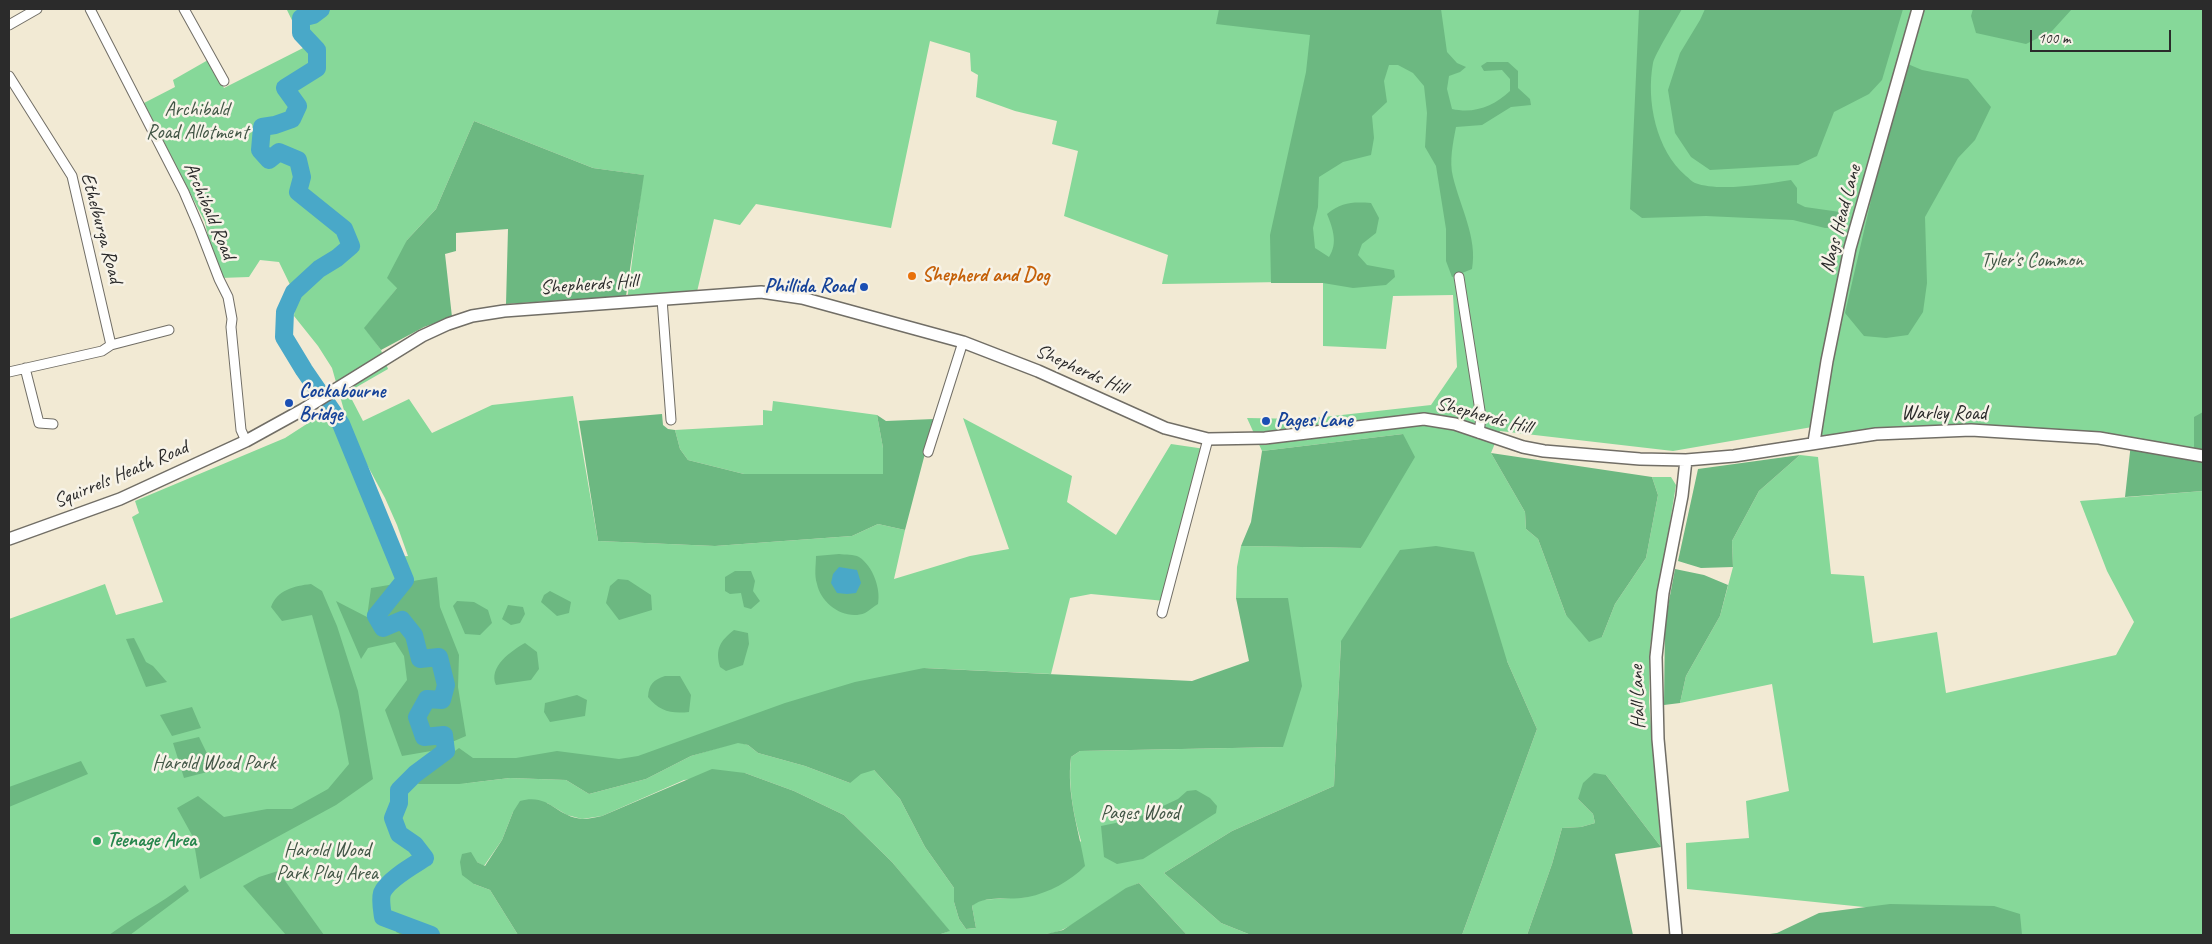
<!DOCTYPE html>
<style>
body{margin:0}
#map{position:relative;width:2212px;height:944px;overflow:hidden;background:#f2ead4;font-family:Caveat,sans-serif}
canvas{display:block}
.frame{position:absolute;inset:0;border:10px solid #2b2b2b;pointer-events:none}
.scale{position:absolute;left:2030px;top:30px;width:141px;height:22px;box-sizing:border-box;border:2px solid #2b2b2b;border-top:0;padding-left:6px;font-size:15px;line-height:18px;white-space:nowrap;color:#2b2b2b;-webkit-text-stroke:4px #f7f3e8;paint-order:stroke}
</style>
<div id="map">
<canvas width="2212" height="944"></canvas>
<div class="frame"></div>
<div class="scale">100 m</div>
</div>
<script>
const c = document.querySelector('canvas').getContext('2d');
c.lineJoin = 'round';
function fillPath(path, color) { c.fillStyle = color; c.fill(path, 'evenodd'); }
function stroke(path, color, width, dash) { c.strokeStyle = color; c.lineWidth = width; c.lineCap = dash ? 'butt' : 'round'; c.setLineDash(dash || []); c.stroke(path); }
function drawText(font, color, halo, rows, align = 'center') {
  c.font = font + ' Caveat,sans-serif'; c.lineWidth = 5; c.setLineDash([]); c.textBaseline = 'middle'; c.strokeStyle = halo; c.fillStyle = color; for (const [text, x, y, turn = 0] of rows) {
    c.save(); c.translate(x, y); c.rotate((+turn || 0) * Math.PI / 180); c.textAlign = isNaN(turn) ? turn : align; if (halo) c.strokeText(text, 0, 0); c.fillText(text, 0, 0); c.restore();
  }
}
const green = new Path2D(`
 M289 9H2203V456L2148 447 1980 431 1814 442 1818 426 1673 451 1500 431 1491 453 1525 512 1526 529 1538 539 1566 615 1602 637 1615 604 1646 558 1658 495 1652 477H1671L1676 485 1650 647 1649 702 1661 847 1606 775 1578 799 1593 814 1595 823 1581 827 1562 828 1552 864 1527 935H1462L1537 729 1507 661 1341 641 1334 786 1232 831 1164 873 1221 923 1251 935H1187L1139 883C1112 894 1091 916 1064 929 1040 941 968 935 938 935L949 931 892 862 844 815 794 791 745 773 684 780 602 816 582 819 567 815 547 803 513 812 502 840 484 866 477 862 474 884 490 890 518 935H9V619L105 584 116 615 163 602 132 517 139 513 135 501 285 438 330 409 341 424 395 557 408 556 397 525 385 498 351 435 332 368 318 346 294 316 296 297 279 262 260 260 249 277 220 278 212 256 205 222 144 103 175 87 173 80 208 60 224 88 305 47 287 10ZM930 41 970 53 971 71 978 75 976 97 1015 111 1057 121 1052 144 1078 151 1064 216 1168 255 1162 284 1283 282 1323 283V346L1386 349 1393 296 1453 295 1457 367 1431 405 1306 419 1247 418 1262 451 1403 434 1361 548 1241 546 1237 567 1236 598 1288 599 1283 747 1080 751 1071 757C1068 785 1073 814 1081 841L1027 897 978 900 972 906 976 928 966 929 959 919 954 902V888L925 847 900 799 874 770 924 668 1051 674 1070 598 1091 594 1165 601 1205 449 1171 444 1116 535 1067 502 1072 476 963 418 1009 549 970 556 894 579 905 530 878 524 852 536 715 546 598 541 573 396 492 405 432 433 409 399 363 421 348 392 388 369 381 350 365 328 398 287 407 240 436 209 474 121 593 168 643 175 627 301 696 296 714 219 740 225 756 204 891 228ZM830 690 850 783 805 766 758 753 748 745 738 742 691 756 646 779 589 794 566 780 510 778 459 784 569 769 642 767Z
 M773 401 877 415 883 448 884 474H744L688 460 680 449 675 430 763 425V410L772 411Z
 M1800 455 1818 457 1831 574 1864 576 1873 643 1937 632 1946 693 2116 655 2134 622 2107 571 2080 501 2203 491V935H1912L1913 912 1687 889 1686 843 1749 838 1746 801 1789 791 1772 684 1680 703 1686 676 1720 616 1733 567 1732 541 1759 491Z`);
const forest = new Path2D(`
 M1219 9H1441L1447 52 1457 63 1466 67 1460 72 1449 76 1447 89 1452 109C1475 114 1494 106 1510 91V79L1502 70 1484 71 1481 66 1487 62H1508L1518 71V88L1530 99 1531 105 1511 107 1482 125 1456 127C1453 143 1449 161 1453 177 1460 206 1478 239 1472 269L1452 277 1446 261V229L1436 166 1425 147 1427 113 1424 86 1413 73 1398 65H1389L1384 81 1387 102 1372 116 1374 138 1371 155 1343 162 1319 177 1318 207 1313 228 1315 248 1329 257C1338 243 1333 229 1327 214 1342 202 1352 202 1371 203L1379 218 1376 233 1362 244 1358 255 1367 265 1394 270 1395 277 1386 285 1353 288 1323 283H1271L1270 235 1306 72 1310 35 1216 24Z
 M1639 9H1682C1676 20 1655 54 1653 63 1646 101 1656 150 1686 176 1689 178 1692 182 1695 183 1719 192 1766 184 1791 180L1797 188V203L1805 207 1840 212 1843 217 1839 228H1825L1793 220 1706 216 1642 218 1630 209Z
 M1705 9H1903L1882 80 1869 94 1834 112 1817 156 1798 165 1710 170 1691 157 1675 133 1668 90 1680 53 1700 20Z
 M1973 9H2072L2052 31 2026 44 1976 33 1971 16Z
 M1903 62 1922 70 1968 79 1991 107 1975 140 1958 158 1925 217 1927 283 1923 312 1908 335 1886 338 1864 336 1845 313Z
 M474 121 593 168 644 175 626 296 506 304 508 229 456 233V251L445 254 452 317 424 327 381 350 364 328 397 288 387 278 407 240 436 209Z
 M2203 412V491L2125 497 2131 443 2194 455V417Z
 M662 414 663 425 668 429 675 430 680 449 688 460 744 474H883V448L877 415 886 421 934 419 905 530 878 524 852 536 715 546 598 541 579 421Z
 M1403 434 1415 457 1361 548 1241 546 1251 522 1262 451Z
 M1491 453 1652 477 1658 495 1646 558 1615 604 1602 637 1589 642 1566 615 1538 539 1526 529 1525 512Z
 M1800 455 1759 491 1732 541 1733 567 1701 568 1678 561 1698 469Z
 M1436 546 1474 552 1507 661 1537 729 1462 935H1251L1221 923 1164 873 1232 831 1334 786 1341 641 1400 550Z
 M839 554C845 555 854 554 859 557 873 566 881 589 878 604 874 606 869 611 865 613 845 621 821 604 817 584 814 575 816 565 816 556Z
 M1675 569 1704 575 1728 585 1720 616 1686 676 1680 703 1664 705 1665 622Z
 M735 571H751L755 581 753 591 760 601 751 609 744 607 741 593 730 594 725 591V577Z
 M437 577 440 607 459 655 458 687 466 736 431 751 402 756 385 710 407 680 404 656 395 642 368 648 361 659 336 601 367 617 371 588Z
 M618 579 628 580 651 595 652 610 619 620 606 603 610 586Z
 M311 584 322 591 337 626 358 691 373 779 336 805 200 879 193 837 177 808 198 796 224 817 267 809H292L328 789 349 764 339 711 312 615 282 621 271 607C277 590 294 586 311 584Z
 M550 591 571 602 569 613 557 616 541 602 544 595Z
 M1236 598H1288L1302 686 1283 747 1080 751 1071 757C1066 794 1079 830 1085 866 1071 881 1048 893 1028 897 1010 901 986 894 972 906L976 928 966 929 959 919 954 902V888L925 847 900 799 874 770 861 774 850 783 805 766 758 753 748 745 738 743 691 756 646 779 589 794 566 780 510 778 459 784H418L423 774 459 748 473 758H516L557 751 619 759 638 756 785 703 855 682 924 668 1192 681 1249 661Z
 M457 601 474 602 488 610 492 623 480 635 465 634 453 606Z
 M508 605 523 607 525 614 520 623 511 625 502 619Z
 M734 630 748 633 749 644 743 665 726 671 720 667C715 649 720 641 734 630Z
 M134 638 146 662 153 666 167 682 146 687 126 639Z
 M525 643 537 652 539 669 531 680 496 685C488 667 511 651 525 643Z
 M665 676H680L691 695 689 712C671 714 659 711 648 697 649 684 653 680 665 676Z
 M577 695 587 700 585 716 550 722 544 712 545 703Z
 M192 707 201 728 172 736 160 715Z
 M199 737 215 770 184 778 173 743Z
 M81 761 88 774 9 807V787Z
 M712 769 745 773 794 791 844 815 892 862 950 931 938 935H518L490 890 474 884 462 875 460 862 462 854 471 852 477 862 485 866 502 840 513 812 520 801C550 793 556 817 582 819 588 819 596 817 602 816Z
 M1594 773 1606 775 1661 847 1615 854 1633 935H1527L1552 864 1562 828 1581 827 1595 823 1593 814 1578 799 1583 783Z
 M1196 790 1210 798 1217 806 1216 813 1143 859 1117 864 1104 857 1101 826 1135 819 1178 799 1187 791Z
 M278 871 324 935H286L243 886 259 877Z
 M1139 883 1187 935H1042L1063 930 1126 888Z
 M185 885 189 891 130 935H109C135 916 160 904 185 885Z
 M1890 904 1994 906 2020 914 2022 935H1763L1777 933 1819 913Z
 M400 917 443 935H402L396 932Z`);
const water = new Path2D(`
 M839 567 857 570 861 583 856 593 847 594 837 593 831 583 833 574Z`);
const river = new Path2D(`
 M321 9 313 15 301 18V33L317 50V68L285 88 298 106 292 119 275 125 262 127 260 150 269 160 279 152 298 160 302 177 298 192 344 229 351 246 337 258 319 269 294 292 285 312 284 337 304 370 341 424 405 580 376 616 383 628 402 620 414 635 420 659 439 657 446 685 442 700 427 699 417 717 424 737 444 735 446 751 415 774 399 790V803L393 818 399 834 415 845 425 858C414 865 387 880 382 893 380 900 382 910 383 917L431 935`);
const minor = new Path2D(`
 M90 9 184 192 199 227 219 279 228 297 232 319 231 327 241 430 246 441
 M184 9 224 81
 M9 25 37 9
 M9 76 72 176 111 345
 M1459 277 1481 417 1479 433
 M662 299 671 420
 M25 368 39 423 53 424
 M9 372 102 351 111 345 169 330
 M928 452 963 342
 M1162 613 1208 439`);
const tertiary = new Path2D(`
 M1814 442 1827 361 1850 248 1918 9
 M9 539 120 499 246 441 304 409 422 336 448 324 472 316 504 311 761 292 802 298 963 342 1038 371 1165 428 1208 439 1265 438 1424 419 1455 424 1523 447 1544 451 1640 459 1686 460 1734 456 1876 434 1971 430 2099 438 2203 456
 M1676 935 1658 739 1656 657 1663 593 1682 496 1686 460`);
const markers = [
 [912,276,5,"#e8710a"],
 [864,287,5,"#1a4fb4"],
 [289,403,5,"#1a4fb4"],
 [1266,421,5,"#1a4fb4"],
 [97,841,5,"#2e9e5b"]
];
const parkNames = [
 ["Archibald",197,110],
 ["Road Allotment",197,133],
 ["Tyler's Common",2032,261],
 ["Harold Wood Park",214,764],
 ["Pages Wood",1140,814],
 ["Harold Wood",327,851],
 ["Park Play Area",327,874]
];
const streetNames = [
 ["Archibald Road",209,211,67],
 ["Nags Head Lane",1841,219,-75],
 ["Ethelburga Road",101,228,75],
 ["Shepherds Hill",589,285,-4],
 ["Shepherds Hill",1081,370,24],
 ["Warley Road",1944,414],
 ["Shepherds Hill",1484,416,15],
 ["Squirrels Heath Road",121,475,-23],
 ["Hall Lane",1638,697,-92]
];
const foodNames = [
 ["Shepherd and Dog",922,276]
];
const transitNames = [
 ["Phillida Road",854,287,"right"],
 ["Cockabourne",299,392],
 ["Bridge",299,415],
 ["Pages Lane",1276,421]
];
const leisureNames = [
 ["Teenage Area",107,841]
];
fillPath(green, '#86d899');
fillPath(forest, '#6cb881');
fillPath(water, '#49a8c8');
stroke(river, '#49a8c8', 18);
stroke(minor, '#716e66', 11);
stroke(tertiary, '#716e66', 14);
stroke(minor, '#fff', 9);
stroke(tertiary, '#fff', 11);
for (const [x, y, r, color] of markers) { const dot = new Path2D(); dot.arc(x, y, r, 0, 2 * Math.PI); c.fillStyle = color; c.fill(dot); stroke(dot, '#f7f3e8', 2); }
drawText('20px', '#425646', '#f7f3e8', parkNames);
drawText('20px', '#2b2b2b', '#f7f3e8', streetNames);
drawText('bold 20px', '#c56008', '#f7f3e8', foodNames, 'left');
drawText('bold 20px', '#164399', '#f7f3e8', transitNames, 'left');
drawText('bold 20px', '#27864d', '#f7f3e8', leisureNames, 'left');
</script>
